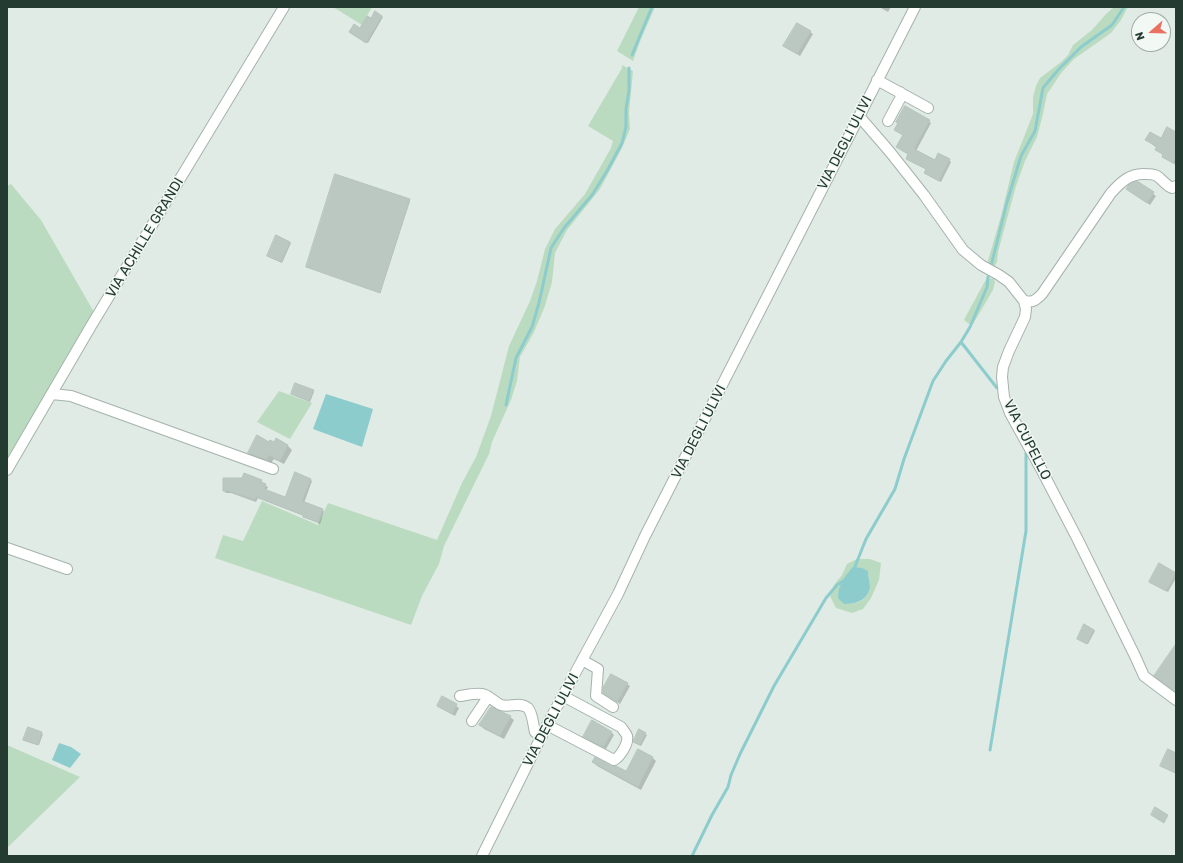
<!DOCTYPE html>
<style>
body{margin:0}
#map{position:relative;width:1183px;height:863px;overflow:hidden;background:#e1ebe5;font-family:Rubik,sans-serif}
canvas{display:block}
.frame{position:absolute;inset:0;border:8px solid #233b31;pointer-events:none}
.north{position:absolute;left:1131px;top:12px;width:40px;height:40px;box-sizing:border-box;background:#f2f8f4;border:1px solid #9faca6;border-radius:50%;rotate:250deg;font-size:11px;font-weight:700;line-height:16px;text-align:center;color:#233b31}
.north::after{content:'';display:block;margin:auto;width:14px;height:18px;background:#ea7061;clip-path:polygon(50% 0,100% 100%,50% 72%,0 100%)}
</style>
<div id="map">
<canvas width="1183" height="863"></canvas>
<div class="frame"></div>
<div class="north">N</div>
</div>
<script>
const c = document.querySelector('canvas').getContext('2d');
c.lineJoin = 'round';
function fillPath(path, color) { c.fillStyle = color; c.fill(path, 'evenodd'); }
function stroke(path, color, width, dash) { c.strokeStyle = color; c.lineWidth = width; c.lineCap = dash ? 'butt' : 'round'; c.setLineDash(dash || []); c.stroke(path); }
function drawText(font, color, halo, rows, align = 'center') {
  c.font = font + ' Rubik,sans-serif'; c.lineWidth = 3; c.setLineDash([]); c.textBaseline = 'middle'; c.strokeStyle = halo; c.fillStyle = color; for (const [text, x, y, turn = 0] of rows) {
    c.save(); c.translate(x, y); c.rotate((+turn || 0) * Math.PI / 180); c.textAlign = isNaN(turn) ? turn : align; if (halo) c.strokeText(text, 0, 0); c.fillText(text, 0, 0); c.restore();
  }
}
const green = new Path2D(`
 M333 7H372L362 25Z
 M639 7H655L641 39 633 61 617 51Z
 M1114 7H1128L1121 20 1111 33 1074 59 1062 72 1047 94 1043 114 1037 137 1025 161 1016 186 998 252 997 262 994 267 987 264 1001 216 1014 162 1033 114V97L1036 86 1040 78 1061 62 1068 55 1073 45 1092 30 1106 14Z
 M622 65 633 71 629 113 630 129 622 148 600 189 567 230 555 253 552 282 545 306 534 332 520 357 517 381 511 400 492 442 489 454 444 546 439 564 422 596 411 625 215 558 223 535 243 541 262 501 318 525 328 503 437 540 462 483 476 457 491 416 509 346 530 301 537 281 545 249 555 229 585 194 611 148 613 141 588 126 622 68Z
 M11 184 41 220 94 312 8 458 7 457V186Z
 M989 278 994 279 995 282 993 290 973 324H969L964 320 966 316 985 281Z
 M279 391 312 403 290 439 257 422Z
 M857 559H870L881 563 879 580 871 598 863 609 852 613 836 608 830 596 834 585 842 575 847 564ZM868 571C868 576 870 583 870 587 868 602 855 604 844 604Z
 M7 745 80 777 7 848Z`);
const water = new Path2D(`
 M326 394 373 409 362 447 313 429Z
 M853 567 862 568 868 571C868 576 870 583 870 587 868 601 855 604 844 604L838 598C838 584 845 576 853 567Z
 M59 743 71 747 81 754 70 768 52 760Z`);
const shadow = new Path2D(`
 M879 7H891L888 12Z
 M375 12 383 17 368 43 351 33 361 29 371 19Z
 M810 32 813 34 800 56 784 46Z
 M905 107 931 123 916 151 936 161 949 160 951 162 941 182 927 175 925 173 927 170 909 160V154L904 136 895 130Z
 M1176 133V165L1167 160 1163 157V155L1156 150 1157 148 1146 140H1161Z
 M1137 182 1156 196 1150 205 1130 191Z
 M409 200 410 201 380 293 307 267Z
 M290 242 291 243 282 263 269 257Z
 M313 391 314 392 310 402 293 395Z
 M276 440 288 446 292 450 284 464 274 459 271 463 253 457 249 453 270 443H275Z
 M310 479 312 481 304 503 324 511 320 524 306 518 304 516 258 498 256 502 231 493H226L224 491 261 481 263 484 268 487 266 491 286 498Z
 M1175 573 1176 578 1168 592 1153 584Z
 M1094 630 1095 631 1088 644 1079 640Z
 M627 684 630 686 620 704 607 695Z
 M442 697 459 708 455 716 438 706Z
 M510 717 514 720 504 739 484 729 480 725Z
 M28 728 43 734 39 745 25 741Z
 M639 731 647 735 641 746 635 743Z
 M611 732 614 735 606 749 587 739Z
 M1176 754V774L1161 766Z
 M653 758 656 761 641 790 597 766 593 762 627 772Z`);
const stream = new Path2D(`
 M632 55 652 7
 M991 266 1007 202 1021 156 1035 131 1043 88 1058 70 1081 47 1112 25 1124 7
 M961 342 997 388
 M506 405 516 358 532 327 539 303 551 248 564 228 592 195 607 171 622 143 626 127V109L629 90V68
 M854 569 866 539 895 489 904 459 933 381 946 361 961 342 970 327 987 287 988 277
 M990 750 1026 531V453
 M692 856 712 815 728 787 731 775 740 754 774 686 826 598 837 585 843 581`);
const building = new Path2D(`
 M375 11 382 16 366 43 349 32 354 24 360 28 367 16 371 18Z
 M797 23 811 31 797 54 783 46Z
 M905 106 930 120 914 149 935 160 938 153 950 159 939 181 924 173 926 169 906 159 908 154 896 147 903 135 894 130 898 123 896 122Z
 M1167 127 1176 132V157L1173 163 1162 157 1163 154 1155 150 1157 146 1145 140 1150 132 1161 138Z
 M335 174 410 199 380 293 306 267Z
 M1137 181 1154 192 1147 203 1126 189 1129 185Z
 M276 235 290 242 281 262 267 256Z
 M295 383 314 390 309 401 291 394Z
 M257 435 269 442 270 440 274 442 276 438 288 445 280 461 269 455 267 460 248 453Z
 M295 472 311 479 302 501 323 509 318 522 303 517V515L256 497 255 500 229 491H223V478H242L244 473 262 480 261 482 266 484 264 489 285 497Z
 M1159 563 1176 573 1166 591 1149 582Z
 M1084 624 1094 630 1087 644 1077 639Z
 M1176 644V692L1154 676Z
 M611 674 628 683 617 702 603 693V688Z
 M442 696 457 704 452 714 437 706Z
 M491 707 511 716 500 736 479 725Z
 M592 720 612 732 603 747 583 737Z
 M28 727 42 732 38 745 23 740Z
 M639 729 646 733 640 745 633 742Z
 M638 749 653 757 638 787 592 762 595 757 611 766H616L626 771Z
 M1168 749 1176 753V773L1160 766Z
 M1155 807 1168 815 1164 823 1151 815Z`);
const minor = new Path2D(`
 M877 80 928 108
 M859 116 890 152 924 195 963 250 981 265 999 275 1009 282 1024 301 1026 309 1025 317 1009 351 1003 367 1002 377 1004 397 1010 413 1040 467 1077 538 1135 656 1144 676 1176 700
 M888 121 901 97 900 92
 M1024 301C1033 303 1036 300 1042 294L1111 193C1120 183 1130 173 1145 174 1149 174 1154 174 1157 176 1163 180 1165 185 1172 188L1176 186
 M52 394 71 396 273 469
 M7 470 91 326 284 7
 M7 548 67 569
 M582 660 598 669 596 696 613 707
 M460 696C467 695 475 693 482 694 489 695 494 702 501 705 510 708 520 701 528 708 533 714 533 725 535 732L542 736
 M472 721 488 697
 M547 725 614 760C620 757 629 743 627 736 626 733 623 730 621 727L563 696
 M482 856 547 725 618 594 645 536 915 7`);
const streetNames = [
 ["VIA DEGLI ULIVI",845,143,-63],
 ["VIA ACHILLE GRANDI",145,238,-59],
 ["VIA DEGLI ULIVI",699,432,-63],
 ["VIA CUPELLO",1027,440,63],
 ["VIA DEGLI ULIVI",551,720,-62]
];
fillPath(green, '#bbdbc0');
fillPath(water, '#8ccccd');
fillPath(shadow, '#0003');
stroke(stream, '#8ccccd', 3);
fillPath(building, '#bac8c1');
stroke(building, '#b4c4bb', 1);
stroke(minor, '#a4b3ab', 12);
stroke(minor, '#fff', 10);
drawText('14px', '#233b31', '#f2f8f4', streetNames);
</script>
